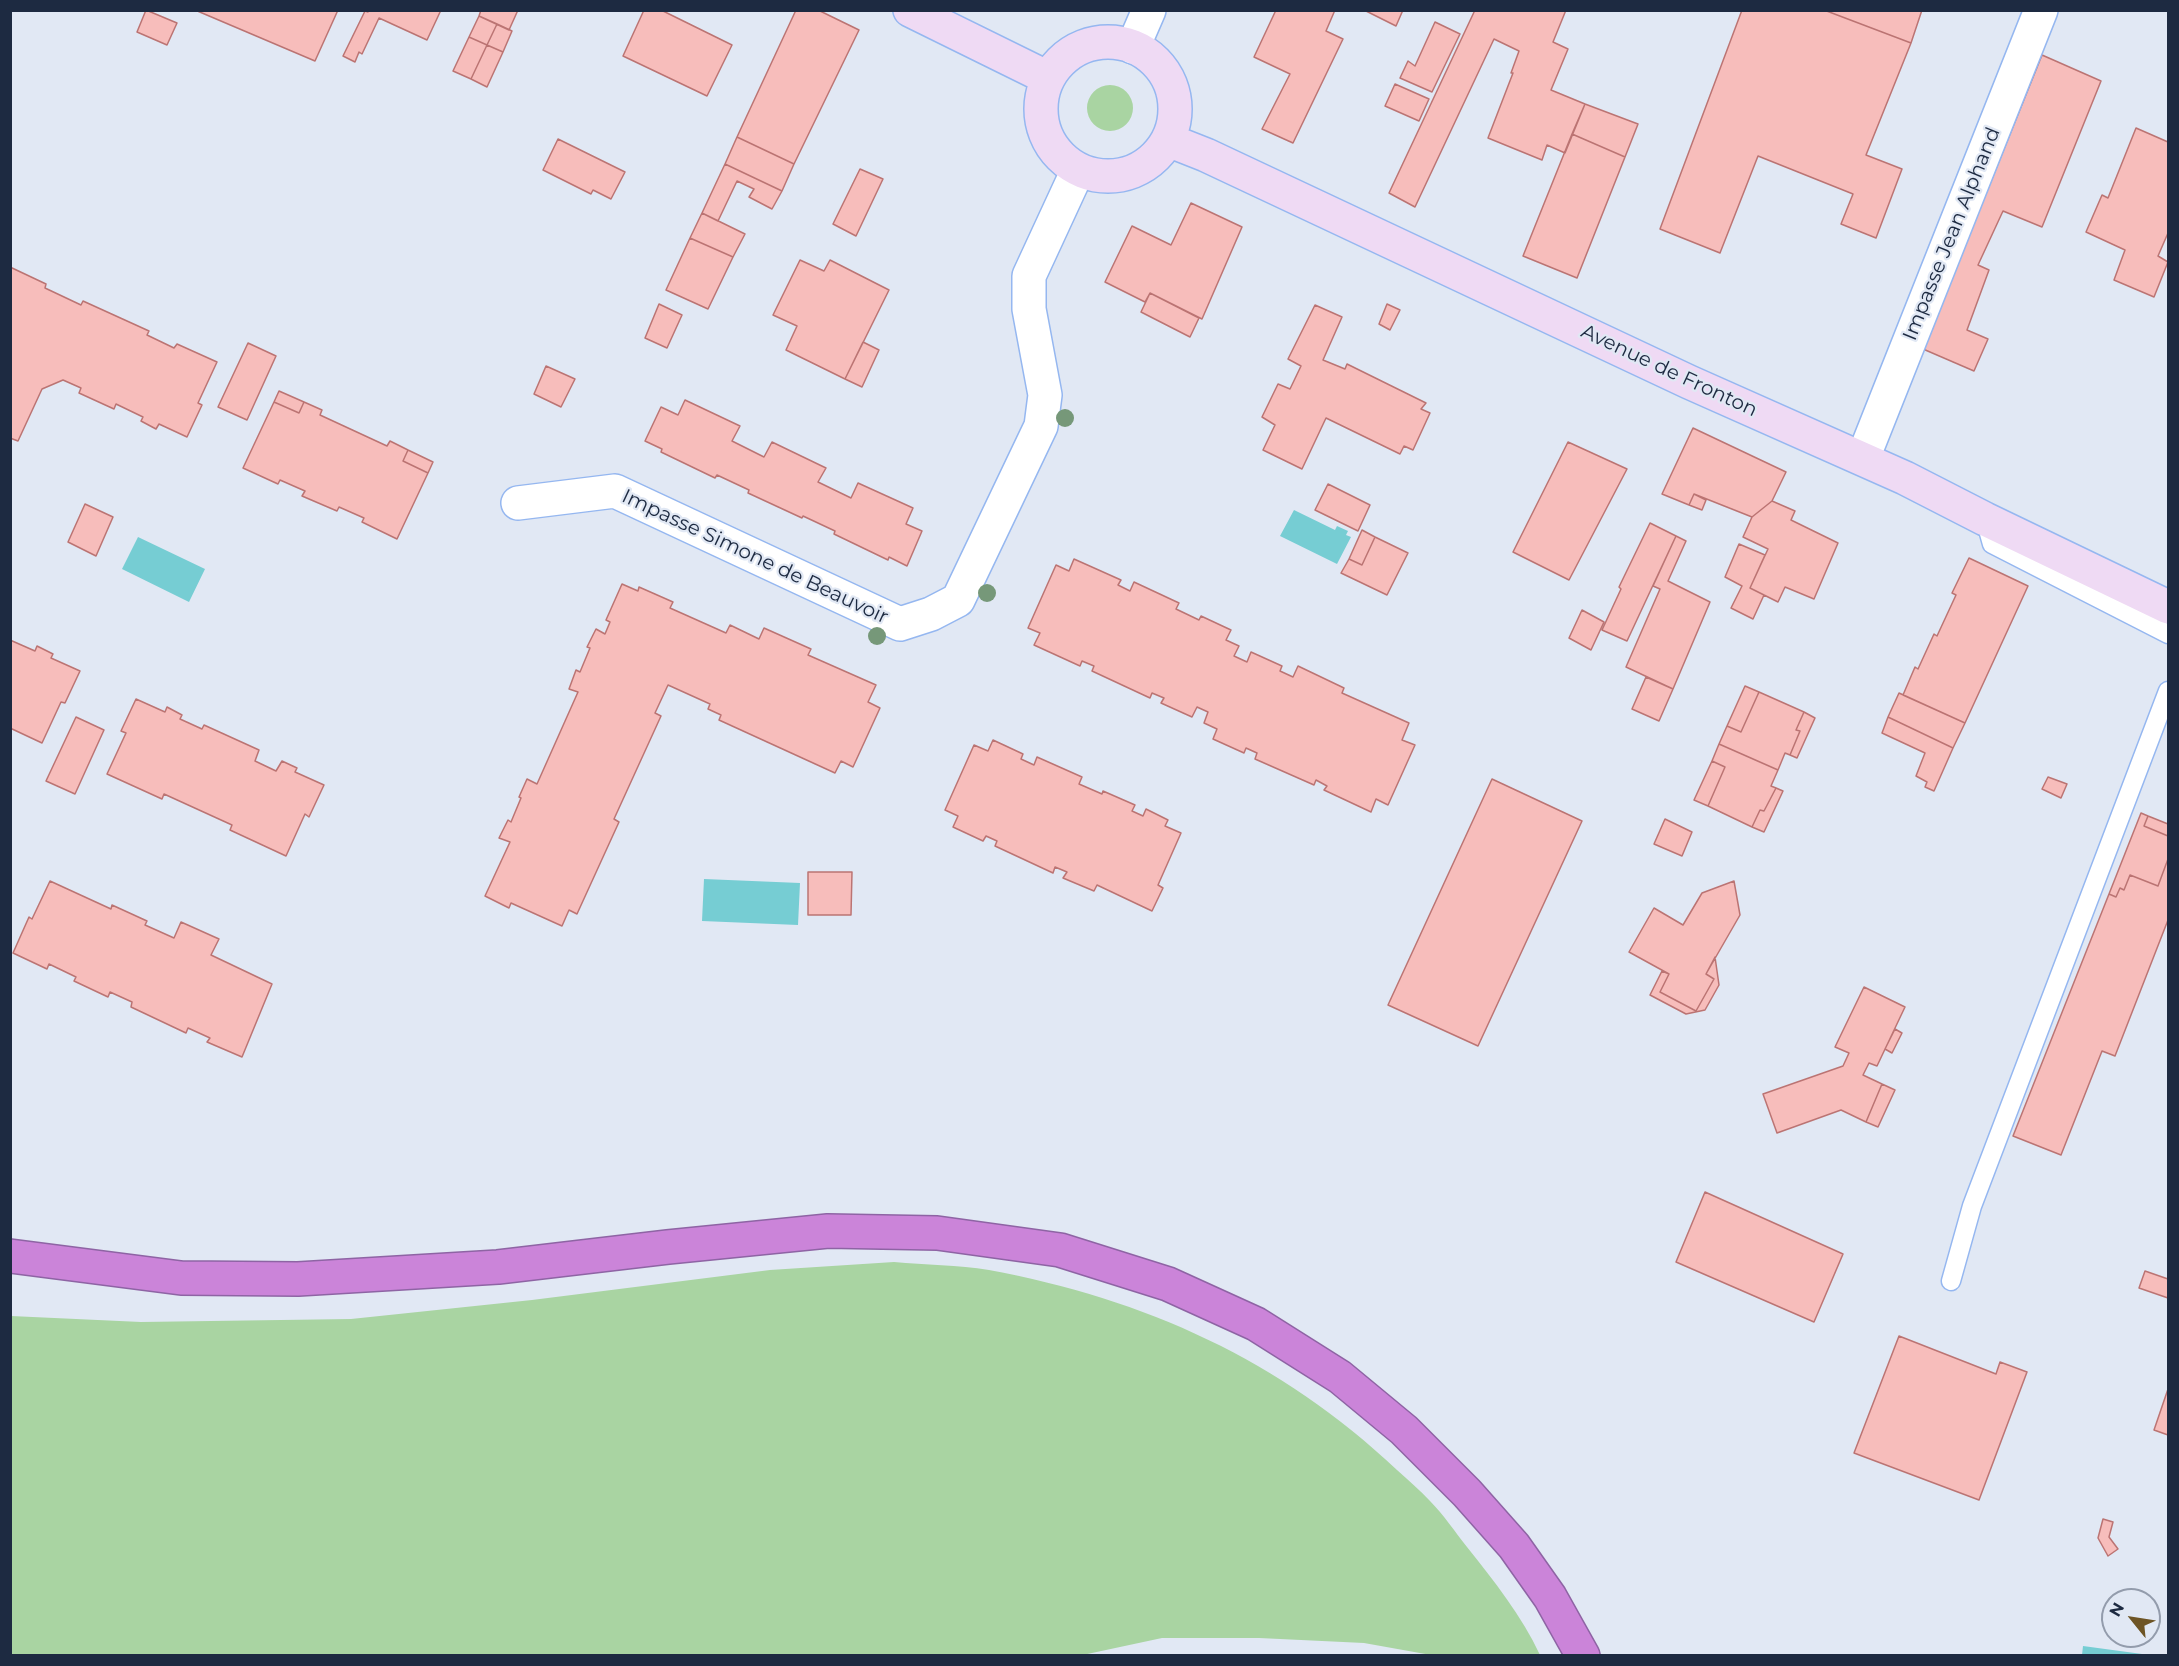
<!DOCTYPE html>
<style>
body{margin:0}
#map{position:relative;width:2179px;height:1666px;overflow:hidden;background:#e1e8f4;font-family:Montserrat,sans-serif}
canvas{display:block}
.frame{position:absolute;inset:0;border:12px solid #1d2a41;pointer-events:none}
.north{position:absolute;left:2101px;top:1588px;width:60px;height:60px;box-sizing:border-box;background:#e1e8f4;border:2px solid #939cac;border-radius:50%;rotate:300deg;font-size:16px;font-weight:700;line-height:24px;text-align:center;color:#1d2a41}
.north::after{content:'';display:block;margin:auto;width:21px;height:27px;background:#6d5425;clip-path:polygon(50% 0,100% 100%,50% 72%,0 100%)}
</style>
<div id="map">
<canvas width="2179" height="1666"></canvas>
<div class="frame"></div>
<div class="north">N</div>
</div>
<script>
const c = document.querySelector('canvas').getContext('2d');
c.lineJoin = 'round';
function fillPath(path, color) { c.fillStyle = color; c.fill(path, 'evenodd'); }
function stroke(path, color, width, dash) { c.strokeStyle = color; c.lineWidth = width; c.lineCap = dash ? 'butt' : 'round'; c.setLineDash(dash || []); c.stroke(path); }
function drawText(font, color, halo, rows, align = 'center') {
  c.font = font + ' Montserrat,sans-serif'; c.lineWidth = 4.5; c.setLineDash([]); c.textBaseline = 'middle'; c.strokeStyle = halo; c.fillStyle = color; for (const [text, x, y, turn = 0] of rows) {
    c.save(); c.translate(x, y); c.rotate((+turn || 0) * Math.PI / 180); c.textAlign = isNaN(turn) ? turn : align; if (halo) c.strokeText(text, 0, 0); c.fillText(text, 0, 0); c.restore();
  }
}
const green = new Path2D(`
 M1087 108a23 23 0 1 1 46 0a23 23 0 1 1-46 0Z
 M894 1262C925 1265 958 1265 989 1270 1145 1299 1281 1360 1397 1470 1408 1480 1420 1490 1430 1501 1444 1515 1455 1532 1467 1547 1494 1581 1522 1616 1540 1655H1431L1364 1643 1259 1638H1162L1078 1656 11 1655V1316L141 1322 351 1319 532 1300 770 1270Z`);
const water = new Path2D(`
 M1294 510 1335 530 1337 526 1348 531 1346 535 1351 537 1337 564 1280 536Z
 M138 537 205 569 189 602 122 569Z
 M704 879 800 883 798 925 702 921Z
 M2083 1646 2142 1654V1655H2082Z`);
const building = new Path2D(`
 M146 10 177 23 167 45 137 32Z
 M195 10H338L315 61Z
 M369 10H441L427 40 379 18 362 54 359 52 355 62 343 56 365 11 368 12Z
 M481 10H518L509 30 479 16Z
 M644 10H661L732 45 707 96 623 56Z
 M796 10H818L859 30 794 164 737 137Z
 M1276 10H1335L1326 31 1343 39 1293 143 1262 129 1290 74 1254 57Z
 M1364 10H1403L1396 26Z
 M1475 10H1566L1553 42 1568 49 1551 90 1585 104 1565 153 1547 145 1542 160 1488 138 1513 73H1511L1519 51 1494 39 1415 207 1389 193Z
 M1742 10H1824L1911 43 1866 155 1902 169 1876 238 1841 224 1853 194 1758 156 1720 253 1660 229Z
 M1824 10H1922L1911 43Z
 M479 16 497 24 487 45 469 37Z
 M1435 22 1460 34 1432 92 1400 78 1408 61 1415 66Z
 M497 24 512 31 503 52 487 45Z
 M469 37 487 45 471 79 453 71Z
 M487 45 503 52 487 87 471 79Z
 M2042 55 2101 81 2042 227 2003 211 1978 265 1989 270 1967 330 1988 339 1974 371 1923 349Z
 M1395 84 1429 99 1419 121 1385 106Z
 M1585 104 1638 124 1625 157 1572 134Z
 M2136 128 2168 142V233L2158 256 2168 262 2154 297 2114 280 2125 250 2086 232 2102 195 2108 198Z
 M1572 134 1625 157 1577 278 1523 256Z
 M737 137 794 164 782 191 725 164Z
 M558 139 625 172 611 199 593 190 591 194 543 170Z
 M725 164 782 191 772 209 749 197 754 189 737 181 718 221 702 213Z
 M860 169 883 179 856 236 833 224Z
 M1191 203 1242 227 1202 319 1150 293 1145 302 1105 282 1132 226 1171 245Z
 M702 213 745 234 733 257 690 238Z
 M690 238 733 257 708 309 666 290Z
 M800 260 824 271 830 260 889 290 845 379 786 350 797 326 773 315Z
 M10 267 46 284 45 288 81 305 83 301 149 331 147 335 174 348 177 344 217 362 198 403 202 405 187 437 159 424 156 429 141 421 143 417 116 404 114 409 79 393 81 388 63 380 42 389 18 441 10 438Z
 M1150 293 1199 318 1190 337 1141 312Z
 M659 304 682 315 667 348 645 338Z
 M1387 304 1400 310 1390 330 1379 324Z
 M1315 305 1342 317 1323 360 1345 369 1347 364 1426 403 1421 409 1430 413 1413 450 1404 446 1400 454 1326 418 1302 469 1263 450 1275 425 1262 417 1278 384 1290 389 1301 366 1288 359Z
 M863 342 879 350 862 387 845 379Z
 M248 343 276 356 247 420 218 407Z
 M546 366 575 379 561 407 534 394Z
 M279 391 304 402 299 413 274 402Z
 M685 400 740 426 732 441 764 457 772 442 826 468 818 482 851 498 858 483 913 508 906 524 922 531 907 566 889 557 888 560 834 534 835 531 803 516 802 518 748 493 749 490 717 475 715 478 661 452 662 449 645 441 661 407 678 415Z
 M274 402 299 413 304 402 322 410 320 415 387 446 390 441 408 450 403 461 428 473 397 539 362 522 364 518 339 507 337 511 302 496 305 491 280 480 278 484 243 468Z
 M1693 428 1786 472 1772 501 1752 517 1694 494 1689 505 1662 494Z
 M1568 442 1627 469 1569 580 1513 552Z
 M408 450 433 462 428 473 403 461Z
 M1328 484 1370 505 1358 531 1315 510Z
 M1694 494 1706 500 1702 510 1689 505Z
 M1772 501 1795 511 1791 520 1838 543 1814 599 1785 587 1778 602 1750 588 1768 549 1743 537 1752 517Z
 M85 504 113 517 96 556 68 542Z
 M1650 523 1676 536 1627 641 1602 630 1621 589 1619 587Z
 M1362 530 1375 537 1362 565 1349 559Z
 M1676 536 1686 541 1668 581 1710 602 1673 689 1626 667 1660 589 1653 586Z
 M1375 537 1408 553 1387 595 1341 573 1349 559 1362 565Z
 M1739 544 1765 555 1750 588 1764 595 1753 619 1731 608 1742 586 1725 577Z
 M1969 558 2028 586 1965 723 1903 695 1915 667 1918 669 1934 634 1937 636 1956 595 1952 593Z
 M1074 559 1121 580 1118 585 1130 591 1134 582 1179 603 1176 609 1199 620 1201 616 1231 630 1226 640 1239 646 1234 656 1247 662 1251 652 1282 666 1280 671 1293 677 1298 666 1344 688 1342 693 1409 723 1402 740 1415 745 1388 805 1376 799 1371 812 1324 790 1327 786 1316 780 1314 785 1255 759 1257 753 1246 748 1244 753 1213 739 1217 729 1204 723 1208 712 1197 707 1192 717 1161 703 1164 698 1152 693 1150 698 1092 671 1094 666 1082 661 1080 666 1034 645 1040 633 1028 628 1056 565 1069 571Z
 M622 584 638 591 639 587 673 602 670 608 726 633 730 625 759 639 764 628 811 649 808 655 876 685 868 702 880 708 853 767 841 761 835 773 719 720 721 715 708 709 710 704 668 685 655 713 661 716 614 819 619 822 577 914 569 910 562 926 511 903 509 908 485 896 510 842 499 838 508 820 511 822 521 798 519 797 527 779 537 784 578 692 569 689 576 670 580 672 590 648 587 647 596 629 605 634 610 622 606 620Z
 M1582 610 1604 622 1591 650 1569 638Z
 M10 640 35 651 37 646 53 654 51 658 80 671 65 703 61 702 42 743 10 728Z
 M1646 677 1673 689 1659 721 1632 709Z
 M1745 686 1759 692 1741 732 1727 726Z
 M1759 692 1804 712 1796 730 1800 731 1790 755 1785 753 1778 770 1719 744 1727 726 1741 732Z
 M1899 693 1965 723 1953 748 1888 717Z
 M136 699 165 712 167 707 182 715 180 719 202 729 204 725 259 750 255 761 276 771 282 761 297 768 295 772 324 785 309 817 305 814 286 856 230 830 232 825 164 794 162 799 107 774 126 733 121 731Z
 M1804 712 1815 718 1797 758 1790 755 1800 731 1796 730Z
 M76 717 104 730 75 794 46 781Z
 M1888 717 1953 748 1934 791 1925 787 1927 782 1916 776 1925 753 1882 733Z
 M993 740 1023 754 1021 759 1034 765 1037 757 1082 777 1079 784 1102 794 1103 791 1135 805 1132 811 1143 816 1146 809 1168 820 1165 826 1181 833 1158 885 1163 888 1152 911 1097 885 1094 891 1063 878 1067 872 1055 867 1053 873 995 846 997 841 986 836 983 841 953 827 958 816 945 810 974 745 988 751Z
 M1719 744 1778 770 1771 786 1776 788 1764 811 1760 810 1752 827 1708 806 1725 767 1712 761Z
 M1712 761 1725 767 1708 806 1694 800Z
 M2048 777 2067 784 2061 798 2042 789Z
 M1492 779 1582 821 1478 1046 1388 1005Z
 M1776 788 1783 791 1764 832 1752 827 1760 810 1764 811Z
 M2141 813 2148 816 2144 826 2168 836V859L2158 886 2130 875 2124 890 2120 888 2116 897 2109 894Z
 M2148 816 2168 824V836L2144 826Z
 M1665 819 1692 832 1682 856 1654 844Z
 M2168 859V920L2115 1056 2102 1051 2061 1155 2013 1136 2109 894 2116 897 2120 888 2124 890 2130 875 2158 886Z
 M808 872H852L851 915H808Z
 M50 881 111 909 112 905 147 921 145 925 174 938 181 922 219 939 211 955 272 984 242 1057 207 1042 210 1038 188 1028 186 1033 131 1007 132 1002 110 992 108 997 74 981 76 977 49 964 47 969 13 953 29 917 32 919Z
 M1734 881 1740 915 1706 974 1714 979 1696 1011 1660 992 1669 974 1629 952 1654 908 1683 925 1702 893Z
 M1715 957 1719 985 1705 1010 1686 1014 1650 995 1662 971 1669 974 1660 992 1696 1011 1714 979 1706 974Z
 M1864 987 1905 1007 1877 1066 1869 1063 1863 1075 1882 1084 1866 1122 1841 1110 1777 1133 1763 1094 1843 1066 1849 1053 1835 1047Z
 M1895 1029 1902 1033 1892 1053 1885 1049Z
 M1882 1084 1895 1090 1878 1127 1866 1122Z
 M1705 1192 1843 1254 1814 1322 1676 1262Z
 M2145 1271 2168 1279V1298L2139 1288Z
 M1899 1336 1996 1374 2000 1362 2027 1372 1979 1500 1854 1453Z
 M2168 1389V1435L2154 1430Z
 M2103 1519 2113 1522 2109 1537 2118 1549 2108 1556 2098 1538Z`);
const service = new Path2D(`
 M1985 519 1992 544 2168 634
 M1951 1281 1972 1206 2168 691`);
const minor = new Path2D(`
 M1133 47 1149 10
 M1863 458 2041 10
 M518 503 615 491 900 624 931 614 958 600 1041 426 1045 395 1029 309V276L1078 170`);
const secondary = new Path2D(`
 M910 10 1048 78
 M1041 109a67 67 0 1 1 134 0a67 67 0 1 1-134 0Z
 M1168 140 1206 155 1689 382 1905 478 1985 519 2168 607`);
const motorway = new Path2D(`
 M10 1256 181 1278 298 1279 498 1267 668 1247 828 1231 937 1233 1060 1250 1168 1284 1256 1324 1340 1377 1404 1430 1467 1493 1514 1546 1550 1597 1583 1656`);
const trees = [
 [1065,418],
 [987,593],
 [877,636]
];
const streetNames = [
 ["Impasse Jean Alphand",1952,234,-68],
 ["Avenue de Fronton",1669,371,25],
 ["Impasse Simone de Beauvoir",755,557,25]
];
fillPath(green, '#a9d4a2');
fillPath(water, '#76cdd3');
fillPath(building, '#f7bdbb');
stroke(building, '#bb7473', 1.5);
stroke(service, '#95b7f0', 21);
stroke(minor, '#95b7f0', 36);
stroke(secondary, '#95b7f0', 36);
stroke(motorway, '#8e64a4', 36);
stroke(service, '#fff', 18);
stroke(minor, '#fff', 33);
stroke(secondary, '#efdaf4', 33);
stroke(motorway, '#cb84d9', 33);
c.fillStyle = '#769879';
for (const [x, y] of trees) { c.beginPath(); c.arc(x, y, 9, 0, 2 * Math.PI); c.fill(); }
drawText('20px', '#1d2a41', '#e1e8f4', streetNames);
</script>
